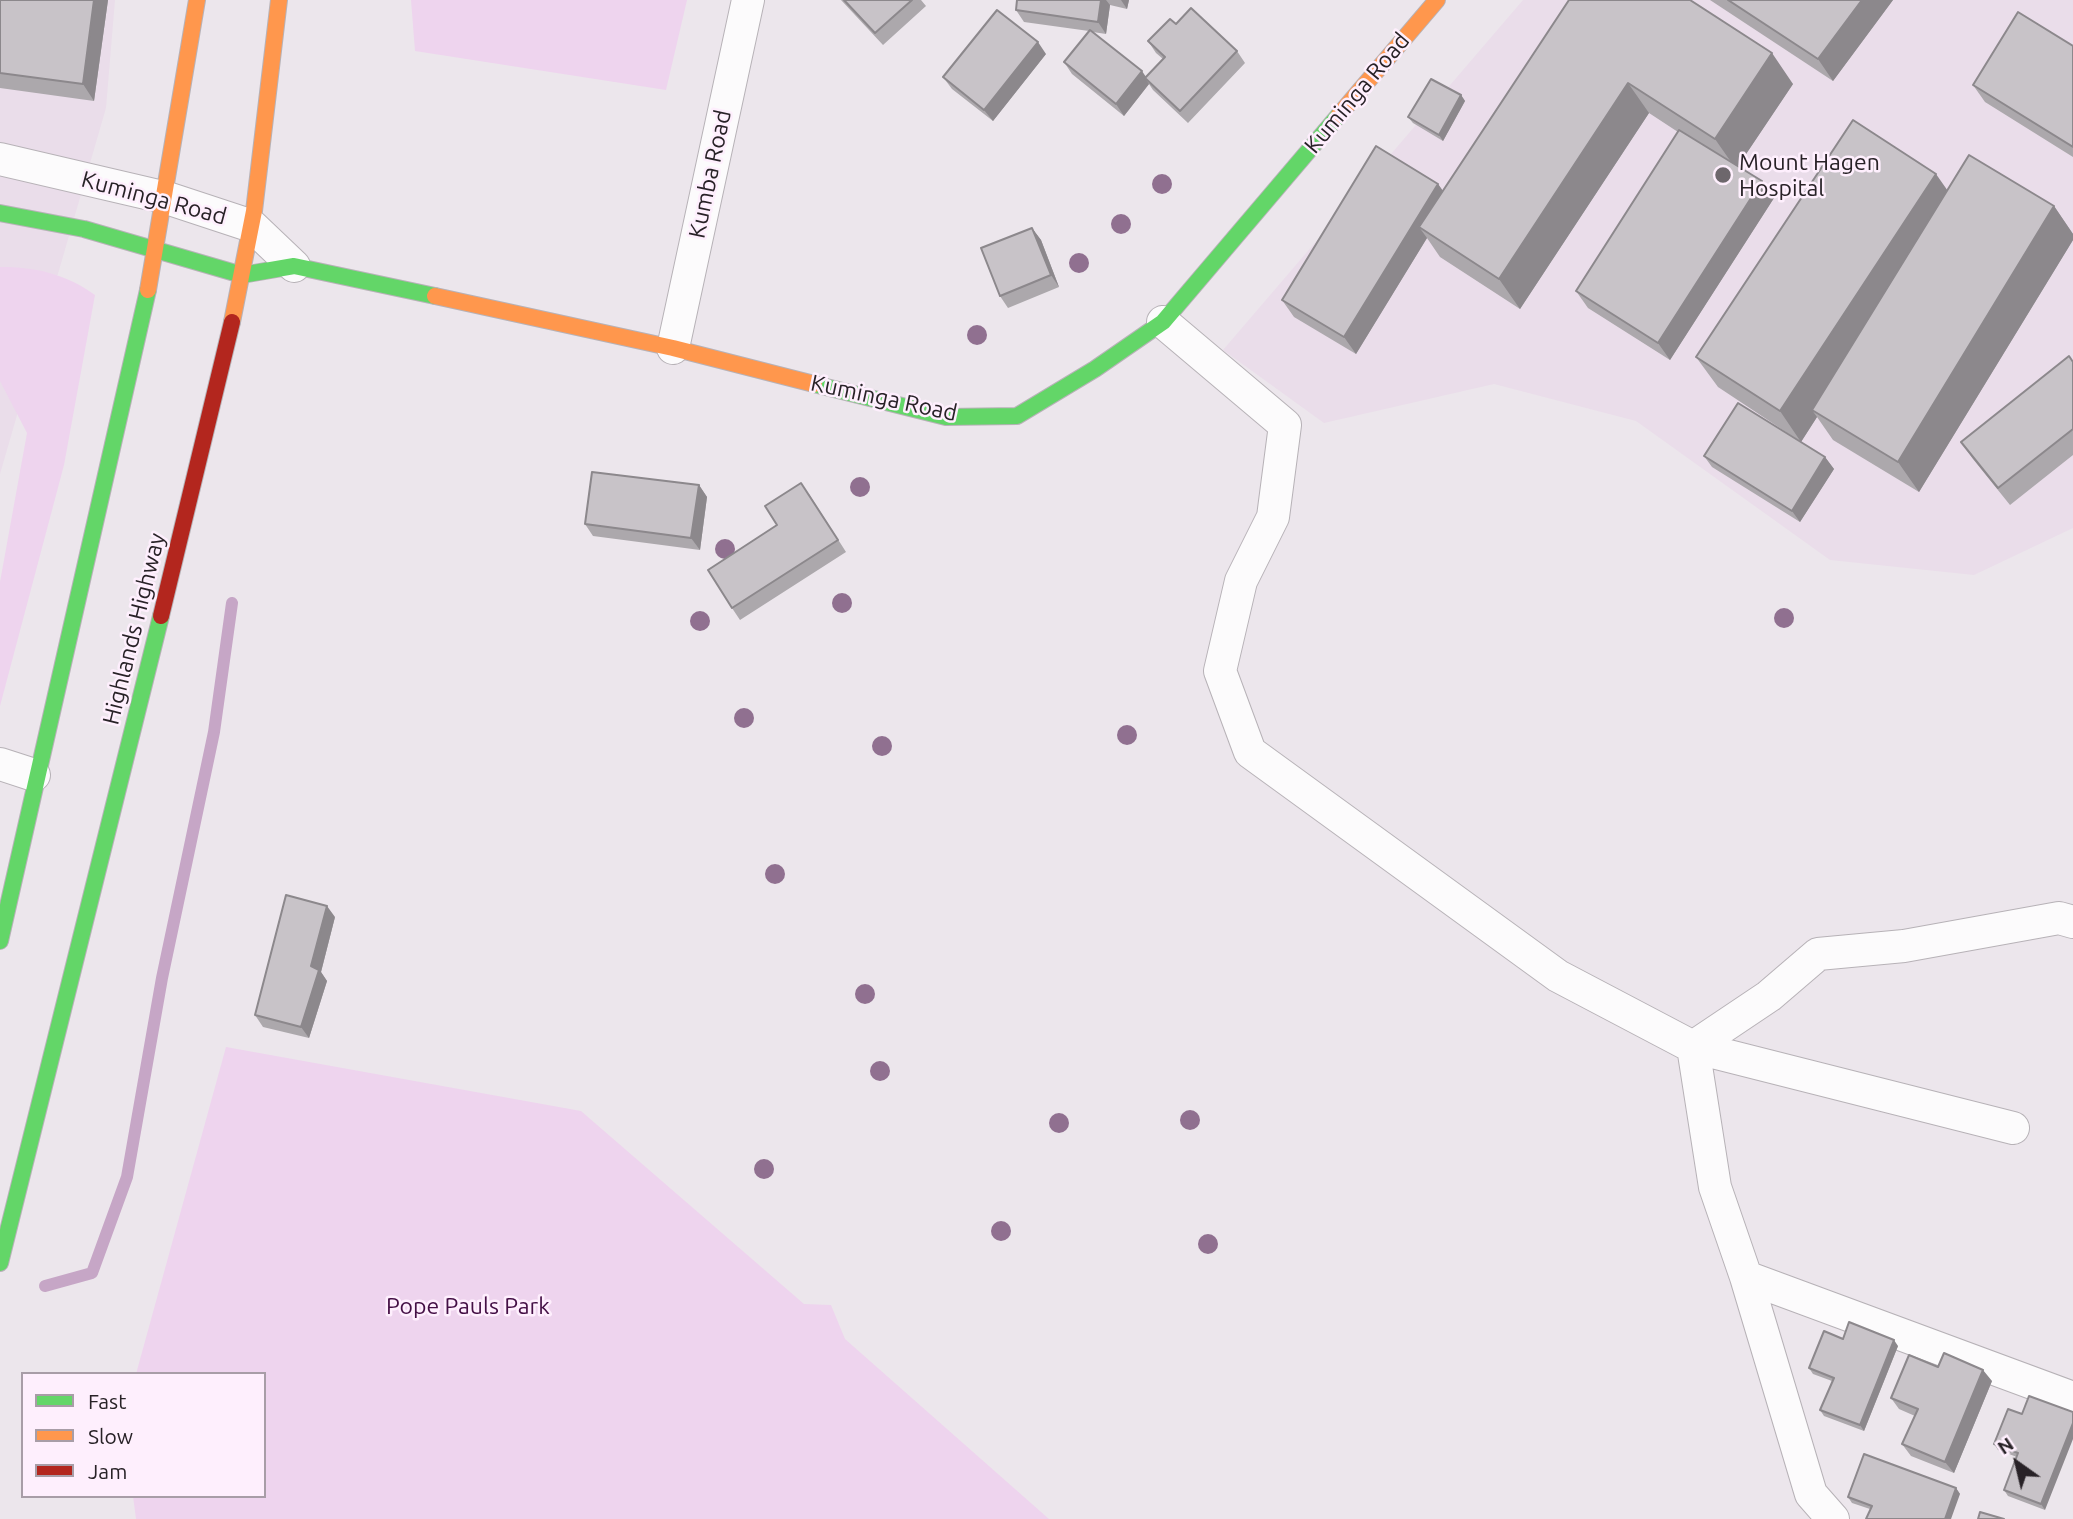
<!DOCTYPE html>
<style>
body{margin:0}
#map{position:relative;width:2073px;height:1519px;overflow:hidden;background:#ece6ec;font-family:Ubuntu,sans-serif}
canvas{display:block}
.legend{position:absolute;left:21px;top:1372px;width:245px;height:126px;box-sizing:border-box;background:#feeffd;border:2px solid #a89da7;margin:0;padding:9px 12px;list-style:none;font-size:21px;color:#282227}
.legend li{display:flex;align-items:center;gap:14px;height:35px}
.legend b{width:35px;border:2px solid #a89da7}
.north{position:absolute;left:1982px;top:1428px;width:70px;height:70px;-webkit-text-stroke:5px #feeffd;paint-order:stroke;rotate:326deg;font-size:19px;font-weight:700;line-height:28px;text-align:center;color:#282227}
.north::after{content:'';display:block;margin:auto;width:24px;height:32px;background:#282227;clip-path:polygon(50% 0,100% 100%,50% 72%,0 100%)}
</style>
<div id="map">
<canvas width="2073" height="1519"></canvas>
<ul class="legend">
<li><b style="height:9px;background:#63d668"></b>Fast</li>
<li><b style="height:9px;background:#ff974d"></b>Slow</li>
<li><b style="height:9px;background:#b3261e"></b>Jam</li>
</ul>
<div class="north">N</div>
</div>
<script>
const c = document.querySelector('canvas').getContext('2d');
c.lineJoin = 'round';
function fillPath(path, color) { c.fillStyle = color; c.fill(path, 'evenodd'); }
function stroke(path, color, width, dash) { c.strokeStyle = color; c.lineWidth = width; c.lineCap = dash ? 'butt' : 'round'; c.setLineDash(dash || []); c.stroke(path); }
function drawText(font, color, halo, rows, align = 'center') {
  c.font = font + ' Ubuntu,sans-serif'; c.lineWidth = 5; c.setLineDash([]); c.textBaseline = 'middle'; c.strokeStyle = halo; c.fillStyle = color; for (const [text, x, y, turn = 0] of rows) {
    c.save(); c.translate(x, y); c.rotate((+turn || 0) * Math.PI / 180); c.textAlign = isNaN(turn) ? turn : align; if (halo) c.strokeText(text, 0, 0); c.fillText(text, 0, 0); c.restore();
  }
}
const built = new Path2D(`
 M0 0H115L106 108 0 474Z
 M1523 0H2073V528L1974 575 1830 560 1636 421 1494 384 1324 423 1223 350Z`);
const green = new Path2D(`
 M411 0H687L666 90 415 51Z
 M0 267C36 267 66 274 95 295L64 465 0 706V582L27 433 0 381Z
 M226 1047 581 1111 804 1304 831 1305 845 1339 1049 1519H136L133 1496H264V1374H136Z`);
const stream = new Path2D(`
 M45 1286 92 1273 127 1177 162 978 214 732 232 603`);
const street = new Path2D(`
 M0 159 167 198 252 226 294 266
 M1163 322 1285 425 1273 517 1241 581 1220 671 1250 752 1558 976 1693 1047 2013 1128
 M673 348 748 0
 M0 764 34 775
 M1746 1277 2073 1398
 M1833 1519 1811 1494 1746 1277 1715 1187 1693 1047 1769 996 1818 954 1904 946 2059 918 2073 922`);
const fast = new Path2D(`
 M0 213 84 229 242 275 294 266 435 296
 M814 384 946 417 1017 416 1095 369 1163 322 1339 115
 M0 941 148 290
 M0 1263 161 616`);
const slow = new Path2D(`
 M1339 115 1437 0
 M148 290 197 0
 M435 296 673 348 814 384
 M232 322 254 211 279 0`);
const jam = new Path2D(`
 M161 616 232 322`);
const trees = [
 [1162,184],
 [1121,224],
 [1079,263],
 [977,335],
 [860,487],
 [725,549],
 [842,603],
 [1784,618],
 [700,621],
 [744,718],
 [1127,735],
 [882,746],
 [775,874],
 [865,994],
 [880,1071],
 [1190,1120],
 [1059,1123],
 [764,1169],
 [1001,1231],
 [1208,1244]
];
const wall = new Path2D(`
 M0 0H108L94 101 0 88Z
 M841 0H921L926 6 883 45Z
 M1017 0H1129L1127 9 1110 5 1106 34 1093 32 1146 77 1163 59 1156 53 1148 41 1176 24 1237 51 1245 63 1188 123 1153 90 1149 84 1124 116 1072 74 1064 62 1089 31 1024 22 1016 10Z
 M1569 0 1793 84 1738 166 1762 181 1774 198 1670 360 1588 308 1576 291 1678 132 1649 113 1520 309 1440 257 1427 238 1356 354 1294 317 1282 300 1438 184 1443 191Z
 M1710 0H1893L1833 81Z
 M2073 46V157L1985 102 1973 85Z
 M1046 54 993 121 952 89 943 77Z
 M1461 95 1465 101 1443 141 1413 123 1408 117Z
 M1947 190 2054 206 2073 234V240L1919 492 1833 440 1817 417 1801 442 1718 387 1696 357Z
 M1032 228 1041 240 1059 287 1008 308 1000 296Z
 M2073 362V455L2010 505 1973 459 1961 442Z
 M1704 456 1825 457 1834 469 1800 522 1712 467Z
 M699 485 707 497 700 550 593 536 585 524Z
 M809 494 846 552 740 620 732 608 777 525Z
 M335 917 321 972 327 981 309 1038 263 1027 255 1015Z
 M1843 1339 1898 1346 1864 1431 1824 1416 1820 1410 1832 1381 1813 1374 1809 1368Z
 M1938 1367 1992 1381 1954 1473 1911 1456 1902 1444 1915 1416 1899 1409 1891 1398Z
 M2008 1409 2045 1510 2008 1496 2004 1490 2017 1457 1998 1450 1994 1444Z
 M1956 1488 1960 1494 1870 1509 1852 1503 1848 1497Z`);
const shadedWall = new Path2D(`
 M94 0H108L94 101 83 84Z
 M1101 0H1106L1110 5 1106 34 1098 22Z
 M1121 0H1129L1127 9Z
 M1862 0H1893L1833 81 1818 59Z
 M1038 42 1046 54 993 121 984 110Z
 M1772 53 1793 84 1736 169 1715 139Z
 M1142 71 1150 83 1145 78 1149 84 1124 116 1116 104Z
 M1628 83 1649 113 1520 309 1499 279Z
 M1461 95 1465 101 1443 141 1439 135Z
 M1936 174 1957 204 1812 410 1817 417 1801 442 1780 411Z
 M1762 181 1774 198 1670 360 1658 343Z
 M1438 184 1450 201 1419 227 1427 238 1356 354 1344 337Z
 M2054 206 2073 234V240L1919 492 1898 462Z
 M1032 228 1041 240 1059 287 1051 275Z
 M1825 457 1834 469 1800 522 1792 511Z
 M699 485 707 497 700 550 691 538Z
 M327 906 335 917 321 972 327 981 309 1038 301 1027 311 966Z
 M1894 1340 1898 1346 1864 1431 1860 1425Z
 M1983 1370 1992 1381 1954 1473 1945 1462Z
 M2073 1423V1439L2045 1510 2041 1504Z
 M1956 1488 1960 1494 1951 1519H1945Z`);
const building = new Path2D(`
 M0 0H94L83 84 0 73Z
 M844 0H912L875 33Z
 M1017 0H1101L1098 22 1016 10Z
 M1569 0H1690L1772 53 1715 139 1628 83 1499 279 1419 227Z
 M1728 0H1862L1818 59Z
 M1191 8 1237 51 1180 111 1145 78 1165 57 1148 41 1170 19 1176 24Z
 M997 10 1038 42 984 110 943 77Z
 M2018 12 2073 46V147L1973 85Z
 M1090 30 1142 71 1116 104 1064 62Z
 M1431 79 1461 95 1439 135 1408 117Z
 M1853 120 1936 174 1780 411 1696 357Z
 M1679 130 1762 181 1658 343 1576 291Z
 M1376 146 1438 184 1344 337 1282 300Z
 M1969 155 2054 206 1898 462 1812 410Z
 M1032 228 1051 275 1000 296 981 248Z
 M2069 356 2073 362V429L1998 488 1961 442Z
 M1738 403 1825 457 1792 511 1704 456Z
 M592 472 699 485 691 538 585 524Z
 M801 483 838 540 732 608 708 570 777 525 765 506Z
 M286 895 327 906 311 966 319 970 301 1027 255 1015Z
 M1849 1322 1894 1340 1860 1425 1820 1410 1834 1378 1809 1368 1824 1331 1843 1339Z
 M1944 1353 1983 1370 1945 1462 1902 1444 1918 1409 1891 1398 1909 1355 1938 1367Z
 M2029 1396 2073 1412V1423L2041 1504 2004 1490 2018 1453 1994 1444 2008 1409 2022 1414Z
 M1864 1454 1956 1488 1945 1519H1866L1872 1506 1848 1497Z
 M1980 1512 2004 1519H1978Z`);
const markers = [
 [1723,175,9,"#6d676c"]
];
const streetNames = [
 ["Kuminga Road",1357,93,-50],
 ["Kumba Road",710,174,-78],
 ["Kuminga Road",154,198,15],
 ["Kuminga Road",884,398,12],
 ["Highlands Highway",134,629,-76]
];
const poiNames = [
 ["Mount Hagen",1739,162],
 ["Hospital",1739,188]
];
const parkNames = [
 ["Pope Pauls Park",468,1306]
];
fillPath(built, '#eaddea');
fillPath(green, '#eed4ee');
stroke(stream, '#c6a6c6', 12);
stroke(street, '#b7b2b7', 34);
stroke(fast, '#b7b2b7', 18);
stroke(slow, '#b7b2b7', 18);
stroke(jam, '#b7b2b7', 18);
stroke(street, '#fcfbfc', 32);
stroke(fast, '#63d668', 16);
stroke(slow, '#ff974d', 16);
stroke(jam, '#b3261e', 16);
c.fillStyle = '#907090';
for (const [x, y] of trees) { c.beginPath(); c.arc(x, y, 10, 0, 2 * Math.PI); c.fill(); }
fillPath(wall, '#aca8ac');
fillPath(shadedWall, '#8c888c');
fillPath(building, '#c8c3c8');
stroke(building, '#8c888c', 2);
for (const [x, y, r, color] of markers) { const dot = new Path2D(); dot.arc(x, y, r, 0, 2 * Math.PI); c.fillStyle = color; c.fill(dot); stroke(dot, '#feeffd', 2.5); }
drawText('23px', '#282227', '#feeffd', streetNames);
drawText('23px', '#282227', '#feeffd', poiNames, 'left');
drawText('23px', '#440f45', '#feeffd', parkNames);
</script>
